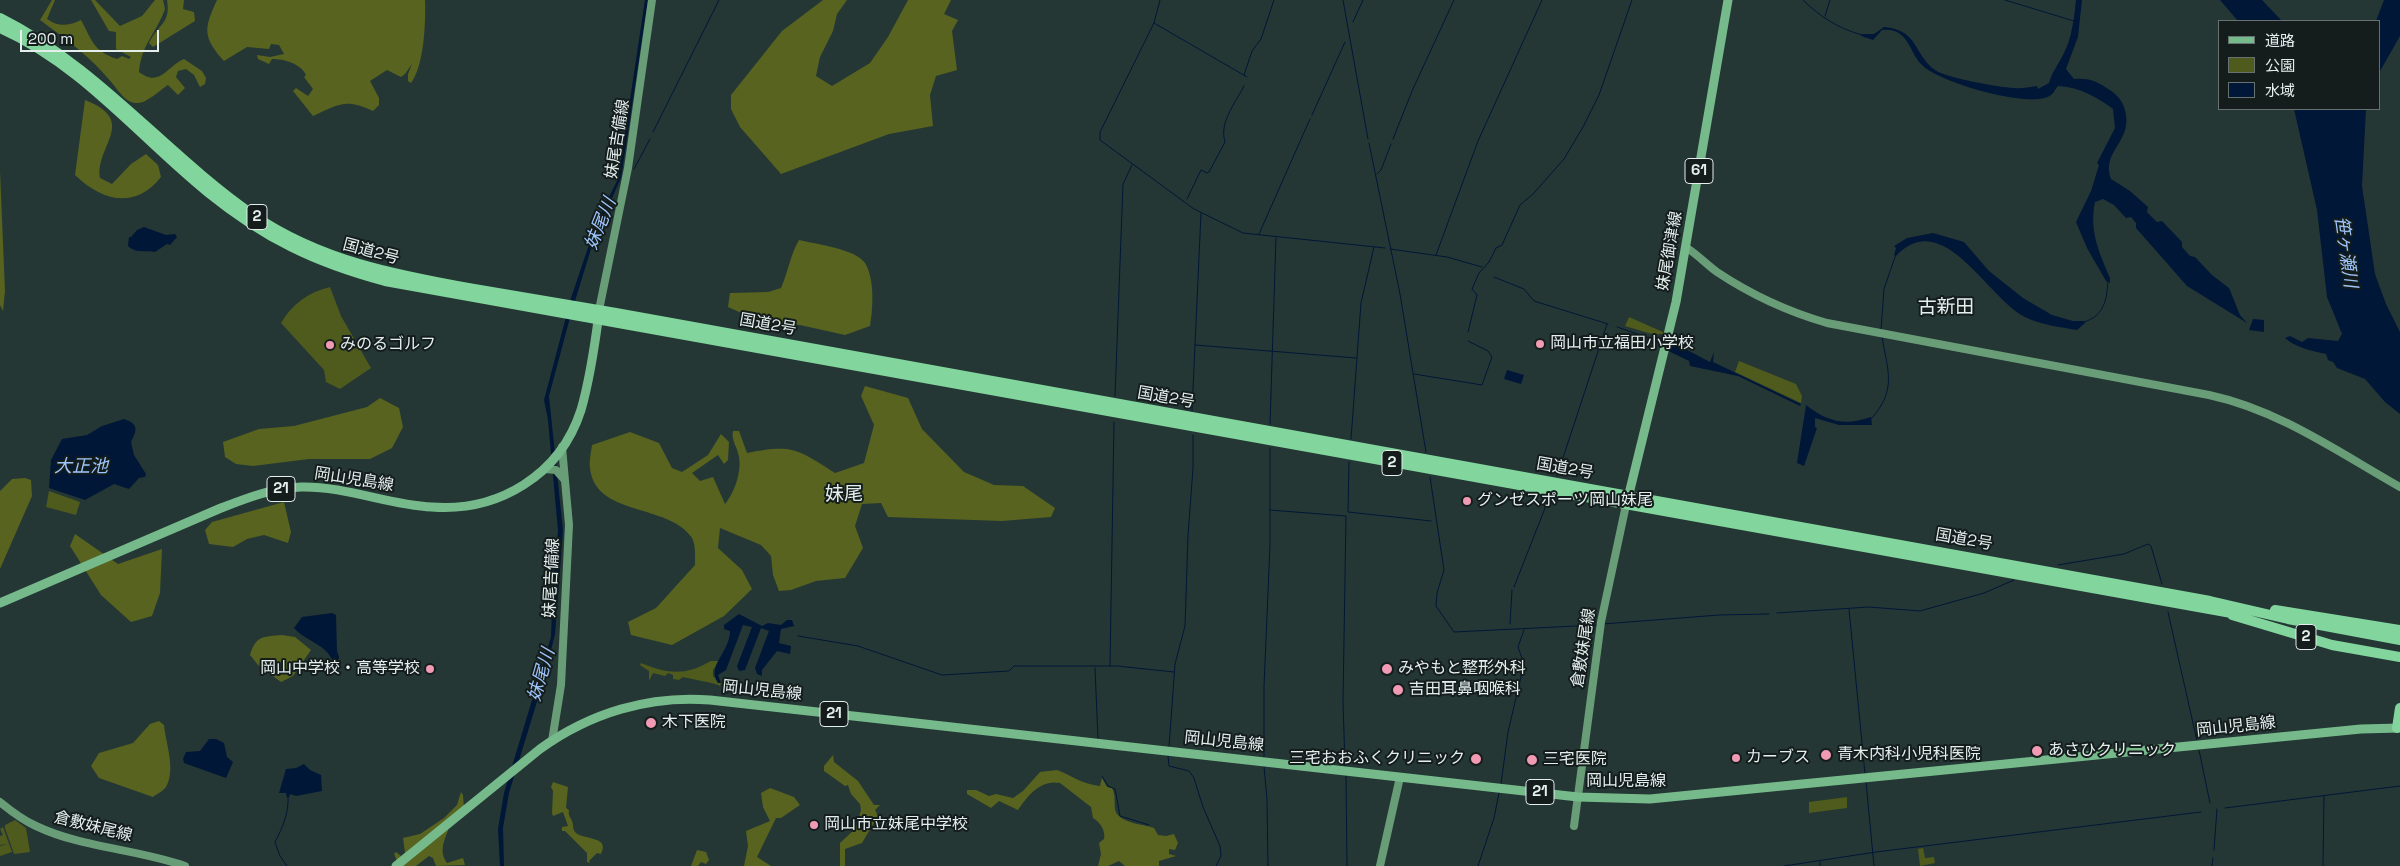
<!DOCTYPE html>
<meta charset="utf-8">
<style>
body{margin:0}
#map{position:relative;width:2400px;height:866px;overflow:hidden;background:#243735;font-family:"Space Grotesk","Noto Sans JP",sans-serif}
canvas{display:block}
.legend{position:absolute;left:2218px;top:20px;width:162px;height:90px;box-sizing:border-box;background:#141d1c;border:1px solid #677170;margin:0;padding:6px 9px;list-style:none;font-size:15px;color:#e3eeed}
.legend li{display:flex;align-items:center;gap:10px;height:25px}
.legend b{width:25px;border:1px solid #677170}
.scale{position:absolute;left:20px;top:30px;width:139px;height:22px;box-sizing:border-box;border:2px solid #e3eeed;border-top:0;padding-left:6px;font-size:15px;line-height:18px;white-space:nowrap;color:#e3eeed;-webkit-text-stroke:4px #141d1c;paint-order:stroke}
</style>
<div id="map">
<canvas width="2400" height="866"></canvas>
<ul class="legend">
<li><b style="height:6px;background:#76ba8b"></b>道路</li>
<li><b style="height:14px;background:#4f5a1d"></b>公園</li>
<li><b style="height:14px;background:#011737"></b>水域</li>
</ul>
<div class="scale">200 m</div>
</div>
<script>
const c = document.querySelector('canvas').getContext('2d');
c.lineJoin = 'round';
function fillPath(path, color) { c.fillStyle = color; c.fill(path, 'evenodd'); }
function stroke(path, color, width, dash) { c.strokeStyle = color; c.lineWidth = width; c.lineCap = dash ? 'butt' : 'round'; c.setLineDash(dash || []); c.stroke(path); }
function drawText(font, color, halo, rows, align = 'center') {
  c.font = font + ' "Space Grotesk","Noto Sans JP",sans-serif'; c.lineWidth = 4; c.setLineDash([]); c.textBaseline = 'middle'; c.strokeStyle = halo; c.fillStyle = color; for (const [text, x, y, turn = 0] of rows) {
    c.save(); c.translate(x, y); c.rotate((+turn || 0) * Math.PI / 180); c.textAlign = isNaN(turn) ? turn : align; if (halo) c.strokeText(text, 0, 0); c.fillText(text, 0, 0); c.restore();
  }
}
const green = new Path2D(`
 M330 287 341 316 371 368 340 389 326 382 324 370 281 323C292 304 309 292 330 287Z
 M1629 317 1663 332V334H1652L1625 326Z
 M1739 361 1796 384 1802 396 1801 403 1735 372Z
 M49 491 80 502 76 515 46 507Z
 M711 661H719L713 670V676L721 683 720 686C716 683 690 679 683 677L679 680 673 679V675L668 673 665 676 653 673 649 681V671L640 665 641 663C668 674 685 676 711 661Z
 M1847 797V808L1809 813V802Z
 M15 820 26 828 30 852 14 854 5 828V825Z
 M3 827 12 852 0 856V846L7 844 0 845V836L3 835 0 829Z
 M1923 848 1925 858 1934 857 1935 863 1920 866 1918 849Z`);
const forest = new Path2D(`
 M52 0H55L47 19C58 27 69 26 81 20 92 40 93 51 117 59L122 56 129 59 131 57 116 49V32L109 31 91 0H95L120 26 142 16 155 0H163L165 9C157 32 141 45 139 72 160 88 167 66 184 59L202 71 206 78 205 84 200 87 194 75 186 69 178 71 176 77 185 88 178 95 168 85C160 90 147 103 138 103 126 104 119 91 112 83 92 58 66 39 40 20Z
 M167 0H184L183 9 194 12 195 21 153 47 149 43C158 24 171 24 167 0Z
 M217 0H425C426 22 424 66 411 83L408 81V74L412 64 405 74 401 77 387 70 370 81 379 98V105L373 111C346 98 339 104 313 116L293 91 296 88 308 96 313 89 304 77 306 75C300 63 284 59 272 59L269 64 258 59 257 55 270 57 284 54 279 45 271 44 269 49 247 47 224 61C202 37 204 28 217 0Z
 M823 0H847L837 14 833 31 820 57 816 76 832 86 870 63 888 37 908 0H951L944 14 958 20 952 31 957 70 936 76 930 95 933 126 889 134 781 174 740 127 731 109V95L782 31Z
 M85 100C139 121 95 146 100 178L112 184 131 164 146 154 158 165 161 177C135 210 102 201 75 175Z
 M0 171 5 291 3 311 0 305Z
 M799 240C815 244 856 249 865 263 875 280 873 308 870 326L845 335 800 325 757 320 728 307 730 293 768 292 781 288C788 272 791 253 799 240Z
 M865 386 908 398 922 429 964 472 994 485 1023 486 1055 508 1051 517 1002 521 888 517 881 503 862 504 855 526 863 548 845 578 816 581 791 590 779 591 773 575 771 556 761 545 720 528 718 548 742 570 752 589 724 616 672 645 631 635 628 622 656 608 695 565C695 558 696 545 692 538 669 503 595 517 590 468 589 461 591 452 592 445L630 432 659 443 672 468 682 472 708 455 721 434 729 442 728 460 724 464 718 455 692 473 700 481 713 477 725 504C735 492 743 469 738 453 736 445 731 439 733 431H739L747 453C793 444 797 449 835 473L864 463 874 425 861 396Z
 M380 398 399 408 403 427 392 448 370 459H309L253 466 236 464 225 457 223 442 259 429 294 426 367 407Z
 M25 478 31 480 32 496 0 569V491L12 479Z
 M284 502 291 532 288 543 264 535 247 539 233 547 209 544 205 530 212 522Z
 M75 534 118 564 162 549 160 593 152 616 131 622 101 595 70 546Z
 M282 635 295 637 311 650 293 676 281 682 258 665 250 655C256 635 263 637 282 635Z
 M159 721 164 725C166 744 176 770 166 787 163 791 157 794 153 797L99 778 91 766 99 753 133 743 150 724Z
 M833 755 834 762 858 781 874 805H880L875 810 878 816 862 843 845 849V866H840V843L856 828 861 810 860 804 851 794 848 785 845 786 824 771V766Z
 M1057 770C1075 777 1079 783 1100 786L1102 778 1107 787 1112 788C1116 795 1114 802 1115 809 1117 823 1143 824 1154 828L1158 835 1166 836 1174 834 1178 843 1175 850 1169 849V854L1176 856 1159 861V866H1125L1119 861 1108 866H1098L1101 854 1099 843 1104 839C1106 831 1100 822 1093 818L1091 807 1060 783C1041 779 1028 795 1018 810L999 801 991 808 967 794V790H976L989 796 996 794 1013 798 1023 791 1040 772Z
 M553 782 568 787 566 808 569 810C568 816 570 816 572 821 574 826 572 829 576 833 585 840 610 836 601 854L597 853 589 861 590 863 587 862V853L565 831H562V827L568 826 563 812 553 816 552 813 553 791 551 787Z
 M770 788 794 797 800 805 781 818H776L757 857 771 866H744L748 846 746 831 770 821 763 807 761 793Z
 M461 792 463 795 464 808 397 861 394 854 396 852 401 856 405 853 403 838 420 834 444 818 457 805Z
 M450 825C445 840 438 850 447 863L463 858 465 865 436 866 433 858 429 856 416 866H401Z
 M697 850 706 852 709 860 706 864 701 862 698 866H691Z`);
const water = new Path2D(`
 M645 0H648L621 178 595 236 571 314 549 396 563 531 555 634 544 679 509 793 503 828 504 866H500L498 829 504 793 551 637 553 579 558 531 548 420 544 400 571 298 597 221 618 179Z
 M2076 0H2082L2078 37 2066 69 2074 79C2092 78 2095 81 2110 90 2117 95 2121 99 2124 107 2136 141 2100 150 2111 179L2130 191 2148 207 2147 212 2157 222 2162 221 2182 242V247L2190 256 2195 257 2212 275 2229 288 2240 315 2247 323 2187 286 2136 228V223L2131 217 2126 218 2114 205 2103 199 2095 202C2089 231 2099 252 2110 278V283L2106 281 2087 248 2076 222 2091 191 2099 165 2097 163 2115 128 2113 109C2097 97 2079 87 2058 86 2055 89 2054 93 2051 95 2032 110 1938 82 1922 65 1909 53 1909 27 1882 30L1873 40 1861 36 1862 34H1874L1884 27C1919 30 1913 54 1935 70 1946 78 1998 87 2014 88 2021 89 2029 87 2037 86L2038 89 2049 83C2052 72 2058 65 2063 55 2072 38 2074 19 2076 0Z
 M2220 0H2262L2282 21H2238Z
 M2384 0H2400V36L2379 73V21H2376Z
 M2294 109H2366L2362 186 2375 274 2386 304 2400 332V414L2385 402 2365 379 2337 368 2333 362 2328 360 2326 354C2311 351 2295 347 2285 338L2290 336 2302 342 2308 338 2338 341 2342 334 2327 297 2317 210Z
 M144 227 166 235 175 234 177 237 170 245 167 244 155 252C146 250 136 254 128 246L129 237H131L137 230Z
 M1933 233 1964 242 1989 271 2023 298 2052 315 2073 321H2084L2085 323 2077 330C2060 327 2041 325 2025 317 1987 298 1943 206 1896 256L1894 255 1896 248 1894 246 1907 238Z
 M2253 319 2264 320V332L2249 330Z
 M1662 340 1672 342 1710 362 1714 352 1713 362 1801 404 1800 406 1738 376 1690 366 1689 361 1660 347Z
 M1507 370 1524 375 1521 384 1504 379Z
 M1806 405C1828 422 1844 426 1871 417L1872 425H1839L1815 418V427L1817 428 1804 466 1797 463Z
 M124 419C139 424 137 430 131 442L134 455 146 474 145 477 139 478 129 489 114 484 85 500 49 488 51 460 62 439 87 435 102 426Z
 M332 613 336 615 337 651 339 657 338 661 333 662C327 644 305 641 294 628L302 617Z
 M739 614 762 626 768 623 781 625 787 620H792L794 626 781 629 779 643 791 646 790 654 777 651 762 670V676L757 674 755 668 769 631 761 628 745 670 739 671 737 666 752 627 743 625 726 670 718 675 721 683H718C706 666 730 652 730 631L724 629V625Z
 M209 739H216L224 743 227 757 233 762 226 778 184 763 183 759 186 752 200 751Z
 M304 764 310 770 321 775 322 791 296 796 290 794 289 797 287 798 286 793H279L286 769 296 768Z`);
const stream = new Path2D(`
 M1160 0 1154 23 1100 132V140L1194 209 1243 233 1385 248
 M1343 0 1368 139
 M1803 0C1819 16 1839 29 1862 35
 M2005 0 2074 21
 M1825 16 1830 0
 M1353 22 1363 0
 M1154 23 1247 77
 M1244 75 1252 51 1261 39 1274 0
 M1312 115 1345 42
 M653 132 719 0
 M1393 139 1412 91 1454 0
 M1369 143 1400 294 1426 452
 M634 169 650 139
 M1377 174 1381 170 1391 144
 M1187 199 1201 170 1207 173 1209 172 1225 142C1219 122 1235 104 1244 86
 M1259 234 1310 119
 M1390 249 1447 257 1482 267
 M1436 255 1478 141 1542 0
 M1494 277 1524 289 1534 301 1608 324
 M2084 322C2104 316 2107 300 2108 280
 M1617 327 1661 342
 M1881 330 1884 289 1896 254
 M1468 332 1477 295 1472 289 1479 273 1489 262 1496 248 1502 245 1520 205 1533 194 1564 159 1583 127 1599 95 1632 0
 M1195 345 1356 358
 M1414 374 1482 385 1492 357 1488 351 1468 341
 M1115 396 1123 184 1132 165
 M1192 411 1201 213
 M1871 419C1897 390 1888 372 1882 337
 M1270 424 1276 238
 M1351 439 1361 303 1374 247
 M1349 462 1348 512 1431 521
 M1557 476 1607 324
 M1430 477 1444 570 1437 593 1436 606 1454 632 1597 625
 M1270 510 1346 516 1343 701 1345 766
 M2058 565 2124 554 2148 544 2151 546 2162 584
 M1514 587 1549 498
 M1849 609 1865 774
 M2168 612 2197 741
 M1777 613 1869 607 1920 611 1984 593 2014 580
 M1510 624 1512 590
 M1603 624 1719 615 1769 614
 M798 636 858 646 942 675 1009 671 1014 666H1117L1174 672
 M1110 666 1114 422
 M1095 668 1098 739
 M1169 747 1175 664 1185 626 1188 536 1193 468V435
 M2199 750 2210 803
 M1168 756 1169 766 1189 771 1194 778 1203 807 1220 846 1221 856 1216 866
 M1264 757V686L1270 545V448
 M1264 766 1267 800 1268 866
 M1346 775 1347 866
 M1102 776 1108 786 1115 789 1120 816 1149 825
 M1866 782 1874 866
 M1501 784 1508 732 1524 664 1518 647 1524 630
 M2225 808 2400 786
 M2214 850 2217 809
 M1820 862V866
 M287 866 280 856 275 842C283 827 289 812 288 797
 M1478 866 1494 818 1499 793
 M1784 866 1876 852 2201 812
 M2212 866 2213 858
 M2323 866 2324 796`);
const secondary = new Path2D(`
 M1687 248C1698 255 1707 265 1717 272 1750 294 1789 312 1827 323L2209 395C2279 410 2338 452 2400 487
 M599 310 628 168 652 0
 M545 469 556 470 564 479
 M552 741 561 685 569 525 562 447
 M0 802C11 811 23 820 36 826 82 848 137 849 185 866
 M1574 826 1601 622 1626 505
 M1380 866 1400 777`);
const primary = new Path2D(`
 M1627 502 1676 302 1728 0
 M0 603 221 508C247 498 272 488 301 487 346 486 388 505 432 507 499 512 560 475 581 410 590 379 595 344 599 313
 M396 866 540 749C590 713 649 695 710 700L1578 797 1650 799 2361 729 2400 728`);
const highway = new Path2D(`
 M0 18C98 67 165 154 253 215 320 261 396 275 474 289 521 297 569 305 616 313L2210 601 2288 619 2400 640
 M0 28C82 64 140 137 208 192 265 238 314 262 385 281L2237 614
 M2275 610 2400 630
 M2232 615 2332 645 2400 657
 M2397 728 2400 708`);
const markers = [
 [1540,344,5,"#f09ab4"],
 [330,345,5,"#f09ab4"],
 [1467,501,5,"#f09ab4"],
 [430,669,5,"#f09ab4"],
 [1387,669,6,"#f09ab4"],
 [1398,690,6,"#f09ab4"],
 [651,723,6,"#f09ab4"],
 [2037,751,6,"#f09ab4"],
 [1826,755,6,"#f09ab4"],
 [1736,758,5,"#f09ab4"],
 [1476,759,6,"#f09ab4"],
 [1532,760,6,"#f09ab4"],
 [814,825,5,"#f09ab4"]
];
const shields = [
 [1699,171,28],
 [257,217,20],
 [1392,463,20],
 [281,489,28],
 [2306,637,20],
 [834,714,28],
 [1540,792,28]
];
const shieldNames = [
 ["61",1699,171],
 ["2",257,217],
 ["2",1392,463],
 ["21",281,489],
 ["2",2306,637],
 ["21",834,714],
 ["21",1540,792]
];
const streetNames = [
 ["妹尾吉備線",618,139,-81],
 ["妹尾御津線",1670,251,-80],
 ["国道2号",371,252,15],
 ["国道2号",768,325,10],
 ["国道2号",1166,398,10],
 ["国道2号",1565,469,10],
 ["岡山児島線",354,480,9],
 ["国道2号",1964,540,10],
 ["妹尾吉備線",552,578,-87],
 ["倉敷妹尾線",1584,648,-81],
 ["岡山児島線",762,691,6],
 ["岡山児島線",2236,727,-6],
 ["岡山児島線",1224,742,6],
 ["岡山児島線",1626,782],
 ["倉敷妹尾線",93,827,14]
];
const poiNames = [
 ["岡山市立福田小学校",1550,344],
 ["みのるゴルフ",340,345],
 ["グンゼスポーツ岡山妹尾",1477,501],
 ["岡山中学校・高等学校",420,669,"right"],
 ["みやもと整形外科",1398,669],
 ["吉田耳鼻咽喉科",1409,690],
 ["木下医院",662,723],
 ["あさひクリニック",2048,751],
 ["青木内科小児科医院",1837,755],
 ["カーブス",1746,758],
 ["三宅おおふくクリニック",1465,759,"right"],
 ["三宅医院",1543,760],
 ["岡山市立妹尾中学校",824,825]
];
const waterNames = [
 ["妹尾川",601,224,-68],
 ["笹ヶ瀬川",2345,252,82],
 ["大正池",81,467],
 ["妹尾川",542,675,-74]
];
const quarterNames = [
 ["古新田",1946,308],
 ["妹尾",844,495]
];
fillPath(green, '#4f5a1d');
fillPath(forest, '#57631f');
fillPath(water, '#011737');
stroke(stream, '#011737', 1);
stroke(secondary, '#699d78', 8);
stroke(primary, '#76ba8b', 9);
stroke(highway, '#82d59c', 10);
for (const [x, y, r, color] of markers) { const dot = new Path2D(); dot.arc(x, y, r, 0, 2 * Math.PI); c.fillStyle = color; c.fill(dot); stroke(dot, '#141d1c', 2); }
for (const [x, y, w] of shields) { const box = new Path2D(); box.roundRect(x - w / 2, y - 12.5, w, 25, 4); c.fillStyle = '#141d1c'; c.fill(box); stroke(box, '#e3eeed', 1); }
drawText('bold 15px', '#e3eeed', null, shieldNames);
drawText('16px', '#e3eeed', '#141d1c', streetNames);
drawText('16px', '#e3eeed', '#141d1c', poiNames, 'left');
drawText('italic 18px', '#9dc4fa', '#141d1c', waterNames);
drawText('19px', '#e3eeed', '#141d1c', quarterNames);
</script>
